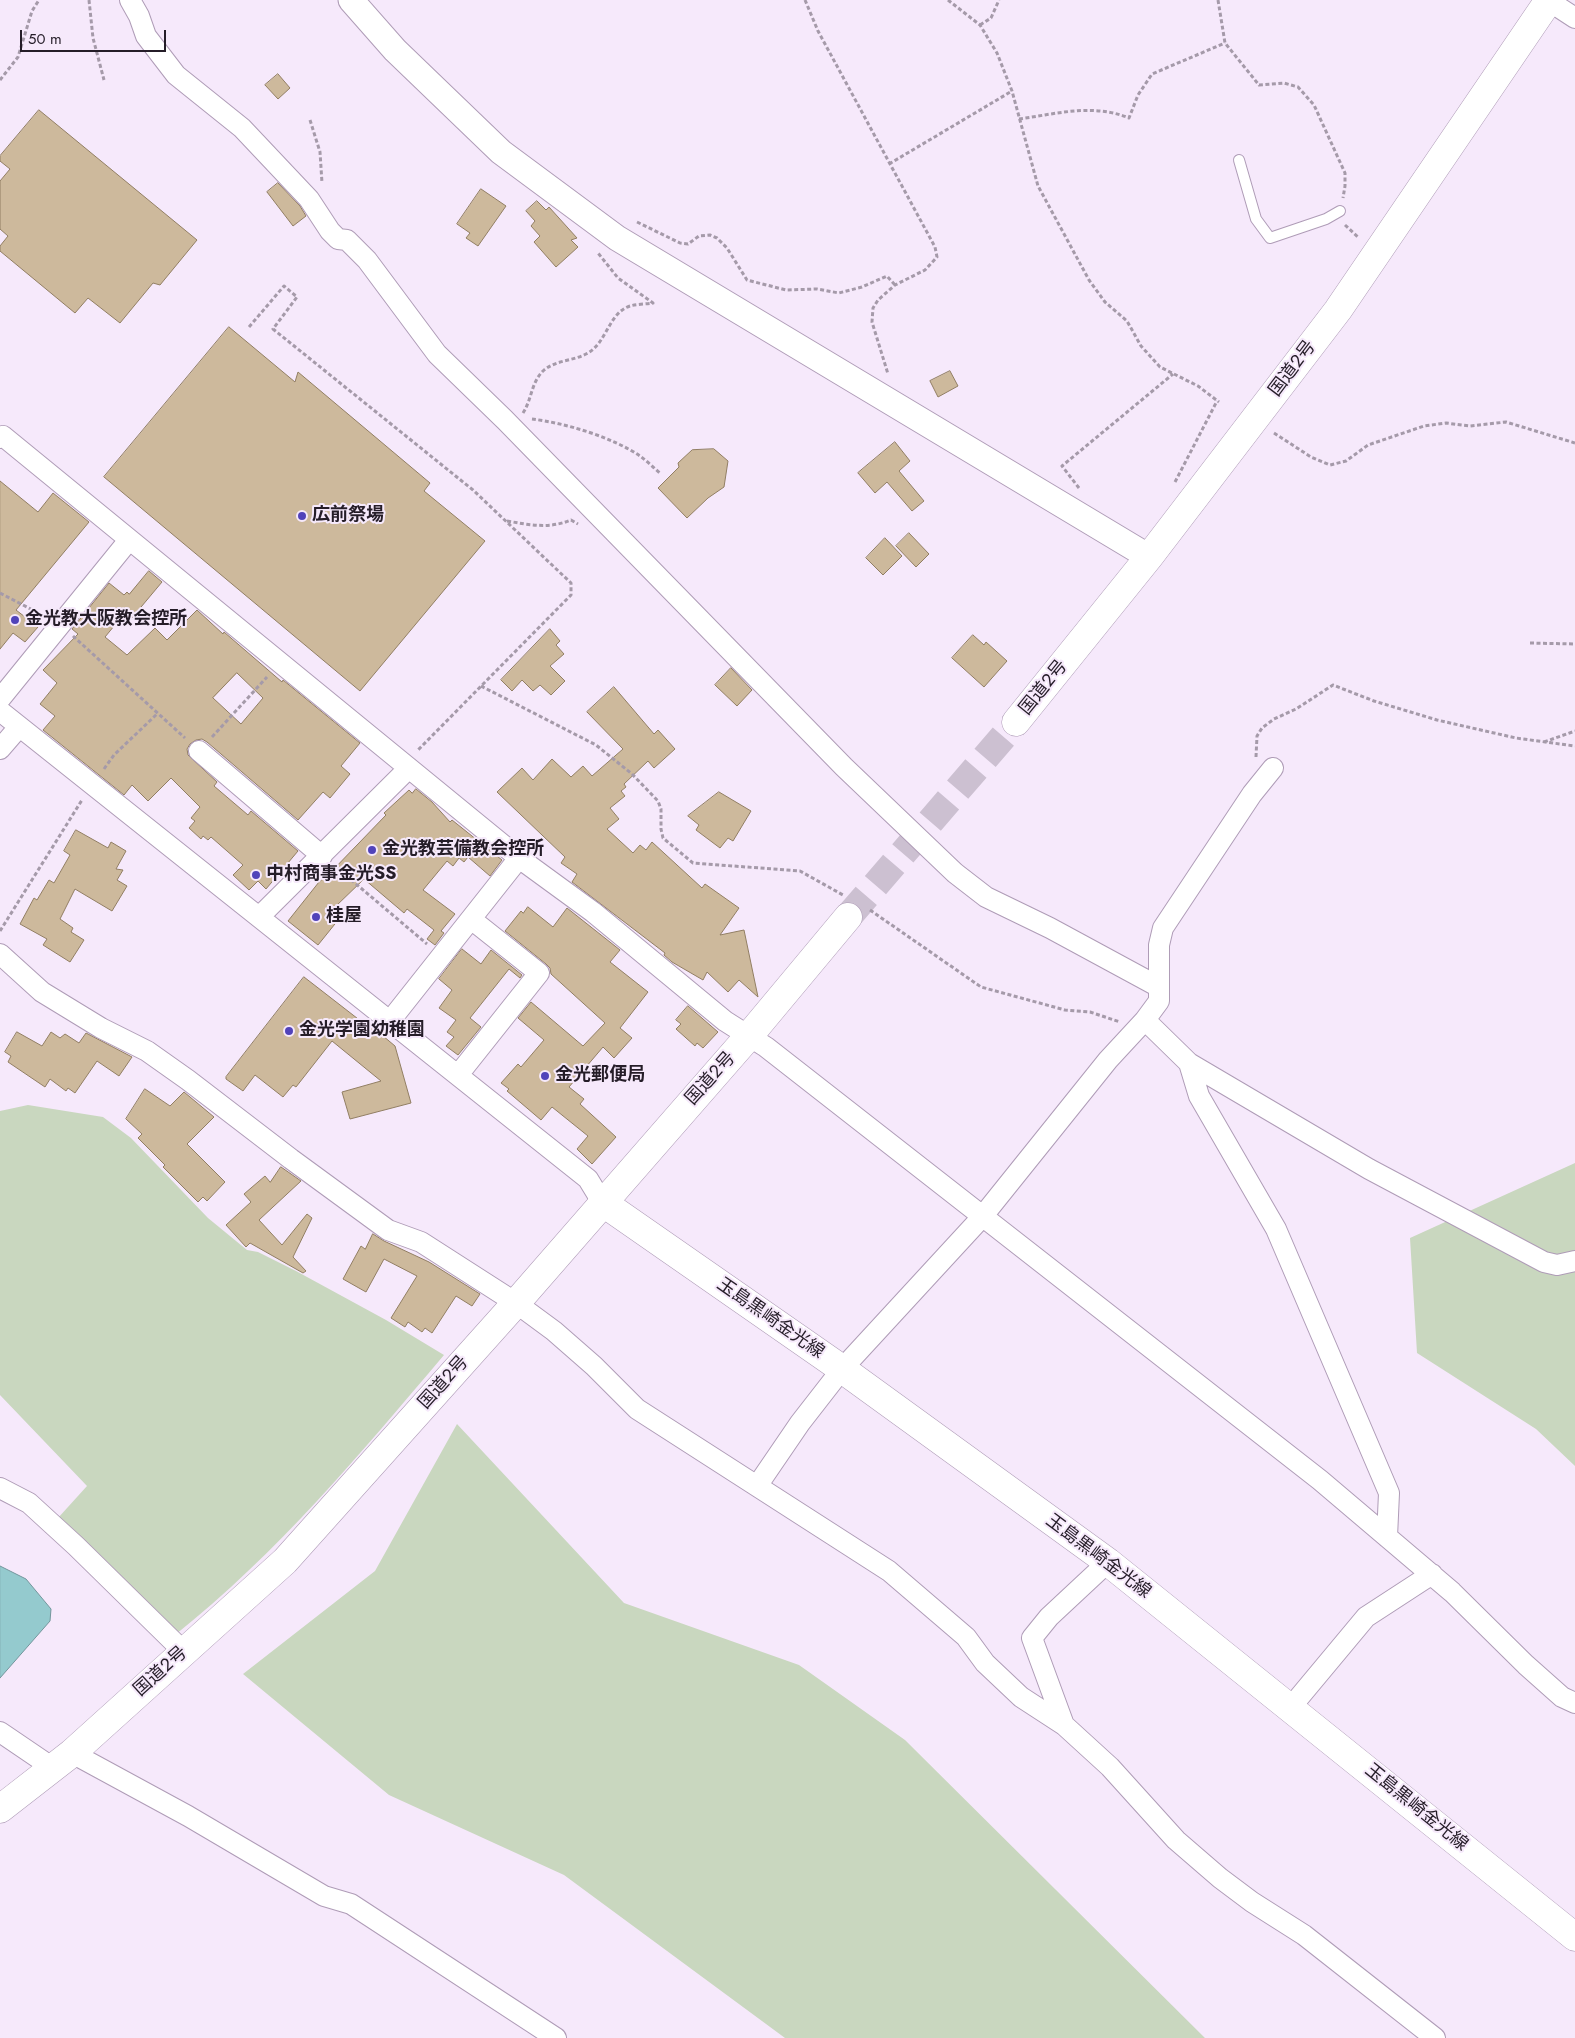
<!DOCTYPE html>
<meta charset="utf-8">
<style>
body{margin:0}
#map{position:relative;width:1575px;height:2038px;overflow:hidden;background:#f6e9fb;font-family:Jost,sans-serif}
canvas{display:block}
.scale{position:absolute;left:20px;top:30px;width:146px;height:22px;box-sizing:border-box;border:2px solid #251d28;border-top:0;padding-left:6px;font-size:15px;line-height:18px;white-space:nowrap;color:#251d28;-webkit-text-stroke:4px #f6e9fb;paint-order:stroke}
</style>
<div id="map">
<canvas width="1575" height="2038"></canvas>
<div class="scale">50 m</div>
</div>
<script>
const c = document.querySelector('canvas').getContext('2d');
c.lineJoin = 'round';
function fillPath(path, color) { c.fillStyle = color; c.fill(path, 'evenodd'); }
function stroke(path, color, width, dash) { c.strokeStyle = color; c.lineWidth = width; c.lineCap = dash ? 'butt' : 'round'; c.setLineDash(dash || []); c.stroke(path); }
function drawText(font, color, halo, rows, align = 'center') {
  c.font = font + ' Jost,"Noto Sans JP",sans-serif'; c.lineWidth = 4; c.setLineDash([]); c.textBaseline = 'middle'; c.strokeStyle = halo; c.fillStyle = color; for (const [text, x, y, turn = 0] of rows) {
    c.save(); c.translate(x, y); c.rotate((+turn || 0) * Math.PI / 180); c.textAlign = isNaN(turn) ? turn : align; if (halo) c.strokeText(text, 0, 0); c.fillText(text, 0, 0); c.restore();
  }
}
const green = new Path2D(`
 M28 1105 103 1117 131 1138 208 1218 247 1250 258 1252 296 1271 386 1320 444 1355C361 1453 277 1554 175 1635L58 1518 87 1486 0 1395V1111Z
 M1575 1163V1466L1536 1429 1417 1353 1410 1238Z
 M457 1424 624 1603 799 1665 905 1740 1205 2038H785L564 1875 389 1795 243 1674 375 1571Z`);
const water = new Path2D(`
 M0 1566 26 1579 51 1609 50 1621 0 1678Z`);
const building = new Path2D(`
 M278 74 290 88 278 99 265 85Z
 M39 110 197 240 160 285 153 283 120 323 88 298 75 313 0 251V246L8 236 0 229V181L10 169 0 161V156Z
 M278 183 300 206 306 216 293 226 267 192Z
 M481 189 506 206 478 246 466 238 470 233 457 224Z
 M537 201 546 210 549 207 577 238 571 240 578 247 556 267 534 242 540 236 531 226 535 221 526 211Z
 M229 327 295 382 298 372 430 483 424 491 485 541 360 691 104 477Z
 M950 371 958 386 938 397 930 381Z
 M895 442 910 461 899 471 924 501 912 511 887 482 875 493 858 473Z
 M714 449 728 461 724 487 708 498 687 518 658 488 679 467 678 463 692 450Z
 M0 481 38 512 53 493 89 522 16 610 38 627 25 642 13 633 0 649Z
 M909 533 929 554 916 567 896 546Z
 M885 538 902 556 883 575 866 558Z
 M149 571 162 582 131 619 124 614 105 637 127 655 155 628 167 640 197 610 223 634 224 632 282 682 283 680 360 743 341 766 350 774 330 798 323 792 298 820 207 742 202 739 196 740 190 744 187 749 188 755 217 782 214 786 248 815 251 811 298 851 266 889 258 881 249 890 233 875 243 865 211 837 208 840 203 836 201 839 189 828 195 821 191 818 200 807 171 778 148 801 132 785 124 795 43 730 55 716 40 704 57 683 43 670 78 634 72 629 109 583 124 595 127 592 129 594ZM237 673 263 698 241 724 213 698Z
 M550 629 560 641 556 645 564 654 550 666 565 681 551 695 540 685 533 691 522 680 512 691 501 680Z
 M973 635 984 645 986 642 1007 661 984 687 952 658Z
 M731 668 752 690 737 706 715 685Z
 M614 687 654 734 658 730 675 749 654 768 648 761 624 784 626 787 621 791 625 796 610 808 619 819 607 829 633 853 640 845 646 850 652 842 702 888 705 884 739 908 720 935 744 930 758 997 739 980 728 992 707 972 703 980 672 962 664 955 665 953 572 882 577 874 561 863 565 857 497 792 522 768 533 780 552 759 571 777 583 766 592 776 623 749 587 712Z
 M416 789 432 802 450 822 452 820 502 860 490 876 468 857 464 862 459 858 453 866 447 861 423 890 455 914 441 931 444 933 435 945 427 939 434 930 407 909 404 913 364 879 335 907 343 914 318 945 288 921 319 882 330 873 386 815 384 813 409 790 412 793Z
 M719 792 751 811 733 841 728 838 720 848 696 830 699 825 688 816Z
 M76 830 108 848 111 842 126 851 116 869 123 870 117 880 127 886 112 911 75 889 60 919 73 928 71 932 84 940 70 962 43 945 47 939 20 924 34 898 37 900 49 880 54 883 70 855 64 851Z
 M528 907 553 927 567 908 620 950 610 962 648 992 620 1028 632 1038 614 1058 603 1047 569 1087 584 1099 580 1104 616 1137 592 1164 577 1149 588 1136 552 1107 541 1120 507 1091 509 1089 501 1083 518 1064 521 1067 544 1040 518 1018 531 1002 583 1046 605 1023 551 974 550 968 546 964 505 931 521 911 523 913Z
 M462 949 481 964 491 950 522 975 520 978 509 969 470 1018 481 1027 458 1055 446 1046 454 1037 447 1032 456 1020 439 1008 452 990 439 979Z
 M304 977 362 1022 364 1020 395 1046 411 1103 350 1119 342 1092 381 1081 332 1041 296 1087 293 1085 283 1097 255 1075 243 1091 226 1079V1077Z
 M688 1006 718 1032 703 1048 697 1043 695 1046 676 1029 681 1024 676 1020Z
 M17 1032 42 1046 51 1032 60 1038 65 1034 79 1043 86 1033 132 1057 119 1076 97 1061 75 1093 68 1088 66 1091 50 1079 45 1087 8 1062 11 1056 5 1052Z
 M145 1089 170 1106 184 1092 214 1117 187 1144 225 1182 207 1201 203 1197 198 1202 163 1167 165 1165 138 1138 142 1134 126 1119Z
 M281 1167 301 1181 259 1220 282 1245 307 1214 312 1218 293 1257 306 1271 303 1273 250 1243 246 1247 226 1225 251 1202 244 1194 265 1176 270 1182Z
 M373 1234 384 1241 429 1262 480 1294 472 1306 456 1296 432 1333 425 1328 422 1332 408 1322 405 1327 391 1318 417 1276 384 1259 366 1292 343 1279 361 1246 365 1249Z`);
const trunkTunnel = new Path2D(`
 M848 917 1016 722`);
const path = new Path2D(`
 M89 0 93 38 104 80
 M805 0 818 31 935 247 937 257 925 270 895 285 878 300 873 308 872 322 888 374
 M948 0 980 25 997 53 1012 91 1038 186 1089 280 1105 302 1127 321 1141 346 1160 367 1198 386 1219 402
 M1218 0 1225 43 1259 85 1284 83 1298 87 1314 105 1345 173V186L1343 198
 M980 25 991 18 999 0
 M0 80 18 57 32 11 39 0
 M1019 119C1056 114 1093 103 1129 118L1138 95 1152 74 1225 43
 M310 120 320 152 322 183
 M889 164 1012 91
 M637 222 680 243 688 244 699 236 710 235 717 238 727 248 747 280 786 290 817 289 839 293 862 287 887 276 895 285
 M1345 225 1359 238
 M249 327 284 286 297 297 273 329 473 490 571 583V595L417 751
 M523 413C532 399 531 383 543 371 555 360 573 361 586 354 607 344 608 313 630 306 637 304 646 304 653 303L618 278 598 253
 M532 419C565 423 612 437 640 456 647 461 654 468 661 474
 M1274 433 1311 457 1330 465 1346 461 1368 445 1424 426 1446 423 1470 426 1506 422 1575 443
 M1175 482 1217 401
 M1079 488 1062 466 1173 374
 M507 521C530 525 549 529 571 520L578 524
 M0 593 44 616
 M73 636 185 738
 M1530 643 1575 644
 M481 686 596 745 632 774 658 801 661 809V829L663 838 693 863 800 871 843 895
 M212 737 267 677
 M1544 742 1575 731
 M1256 757 1257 736 1262 728 1274 719 1296 709 1333 685 1374 701 1437 720 1516 738 1575 746
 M104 769 114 755 157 714
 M336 867 427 944
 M870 910 981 987 1065 1010 1090 1012 1120 1022
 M0 931 82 800`);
const service = new Path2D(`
 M1239 160 1256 219 1270 238 1326 219 1340 211`);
const minor = new Path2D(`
 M130 0 139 16 146 36 176 75 242 128 309 199 330 231 338 239 347 240 367 260 437 354 505 420 844 767 955 873 986 897 1050 928 1159 987
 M1549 1 1575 18
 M0 438 3 436 519 858 593 912 725 1021 766 1047 1320 1480 1452 1592 1526 1665 1562 1697 1575 1703
 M0 699 129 540
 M0 711 588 1179 602 1202
 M0 749 19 727
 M199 751 322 856
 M259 917 409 768
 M0 954 42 992 101 1028 147 1051 188 1080 291 1159 388 1230 421 1242 516 1303 554 1331 594 1366 637 1409 889 1571 966 1637 985 1663 1021 1697 1064 1725 1110 1767 1176 1840 1220 1878 1252 1902 1304 1935 1435 2038
 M1145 1020 1189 1063 1369 1169 1544 1262 1557 1265 1575 1261
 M390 1021 519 858
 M1189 1063 1199 1096 1276 1229 1389 1493 1387 1537
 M458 1075 539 973 471 919
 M757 1486 800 1423 842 1369 982 1217 1108 1060 1145 1020 1159 1001V945L1163 928 1252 794 1273 768
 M0 1488 29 1503 76 1546 184 1652
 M1291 1707 1366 1617 1432 1574
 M1064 1725 1032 1638 1049 1617 1108 1562
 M0 1732 53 1768
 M72 1753 188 1816 324 1896 351 1904 556 2038`);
const tertiary = new Path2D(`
 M351 0 395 50 501 152 617 238 1149 557`);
const secondary = new Path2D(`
 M602 1202 842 1369 1108 1562 1575 1937`);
const trunk = new Path2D(`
 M1016 722 1149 557 1338 310 1549 0
 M0 1809 72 1753 285 1561 516 1303 748 1037 848 917`);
const markers = [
 [302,516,5,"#5143ba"],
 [15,620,5,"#5143ba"],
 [372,850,5,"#5143ba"],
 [256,875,5,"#5143ba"],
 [316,917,5,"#5143ba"],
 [289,1031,5,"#5143ba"],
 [545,1076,5,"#5143ba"]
];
const streetNames = [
 ["国道2号",1293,369,-53],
 ["国道2号",1044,688,-51],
 ["国道2号",711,1079,-48],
 ["玉島黒崎金光線",770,1319,35],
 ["国道2号",444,1383,-48],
 ["玉島黒崎金光線",1098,1557,37],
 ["国道2号",161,1672,-42],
 ["玉島黒崎金光線",1416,1808,39]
];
const poiNames = [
 ["広前祭場",312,516],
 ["金光教大阪教会控所",25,620],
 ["金光教芸備教会控所",382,850],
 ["中村商事金光SS",266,875],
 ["桂屋",326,917],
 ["金光学園幼稚園",299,1031],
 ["金光郵便局",555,1076]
];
fillPath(green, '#c9d7bf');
fillPath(water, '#94cace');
stroke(water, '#73969c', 1);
fillPath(building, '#cdb99c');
stroke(building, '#917e63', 1);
stroke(trunkTunnel, '#ccc0d1', 28, [28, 14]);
stroke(service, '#af9cb7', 12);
stroke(minor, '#af9cb7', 22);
stroke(tertiary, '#af9cb7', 27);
stroke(secondary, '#af9cb7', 29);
stroke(trunk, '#af9cb7', 29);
stroke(path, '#a59aa9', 3, [4, 2.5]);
stroke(service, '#fff', 10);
stroke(minor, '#fff', 20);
stroke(tertiary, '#fff', 25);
stroke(secondary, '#fff', 28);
stroke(trunk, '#fff', 28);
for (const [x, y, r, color] of markers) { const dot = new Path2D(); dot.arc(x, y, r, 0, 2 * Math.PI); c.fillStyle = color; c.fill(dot); stroke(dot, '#f6e9fb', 2); }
drawText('18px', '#251d28', '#f6e9fb', streetNames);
drawText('bold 18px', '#251d28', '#f6e9fb', poiNames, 'left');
</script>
